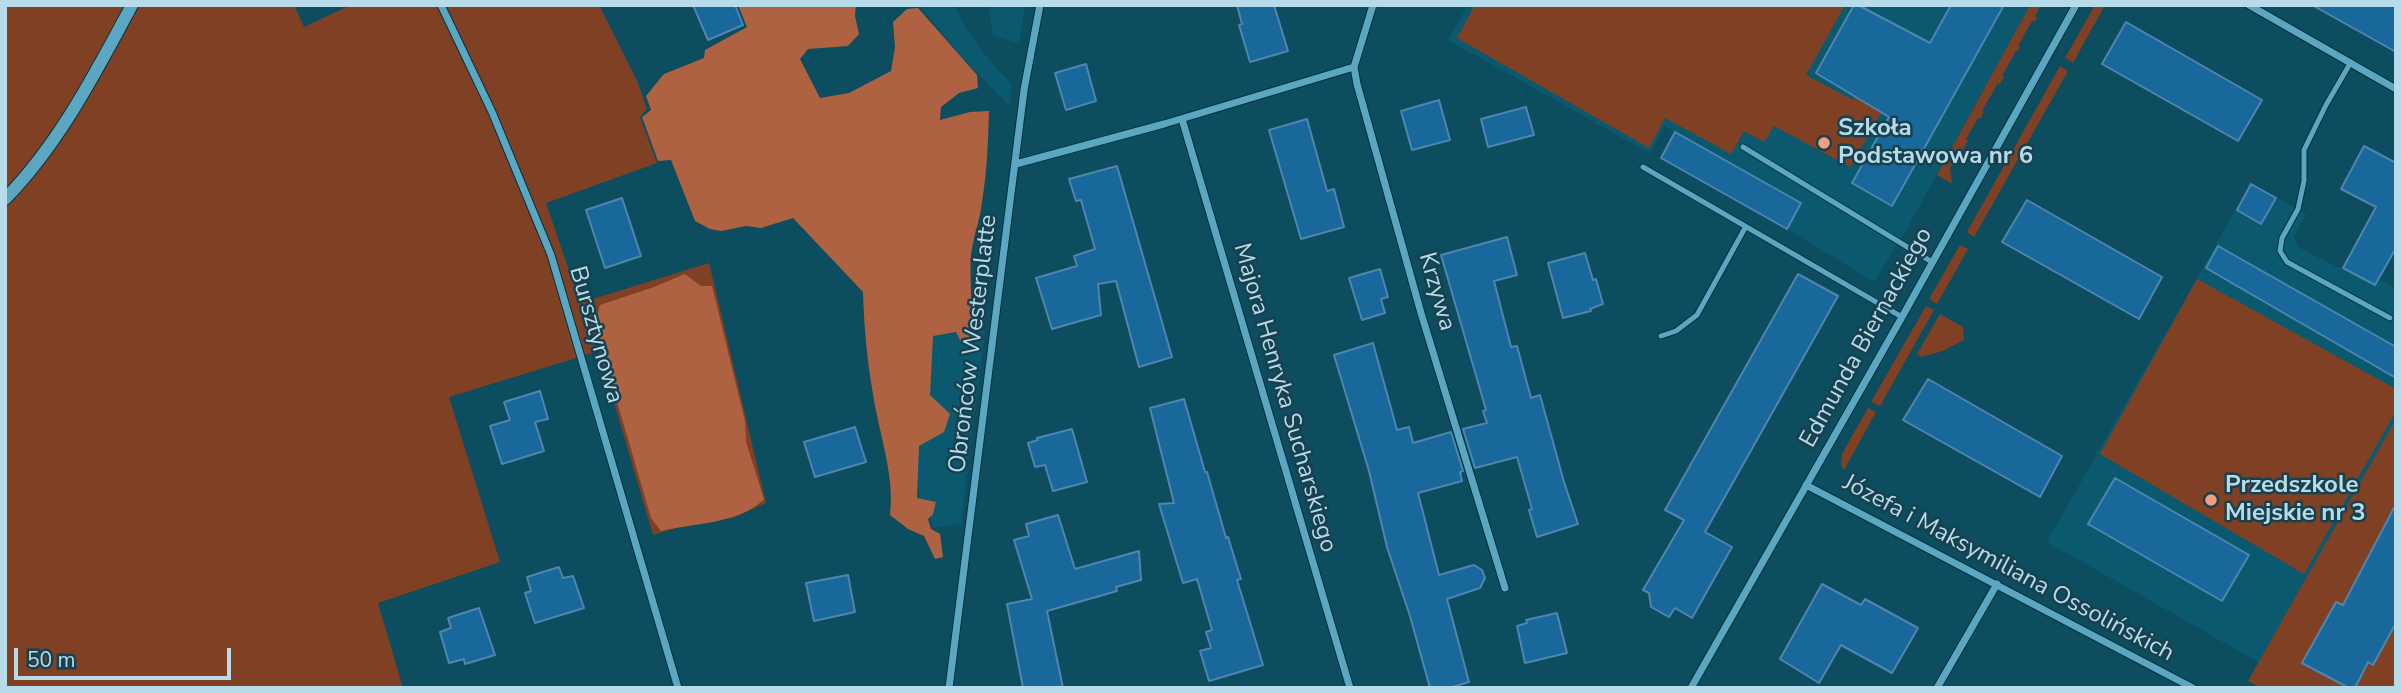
<!DOCTYPE html>
<meta charset="utf-8">
<style>
body{margin:0}
#map{position:relative;width:2401px;height:693px;overflow:hidden;background:#0d4d60;font-family:"Nunito Sans",sans-serif}
canvas{display:block}
.frame{position:absolute;inset:0;border:7px solid #b7dbe9;pointer-events:none}
.scale{position:absolute;left:14px;top:648px;width:217px;height:32px;box-sizing:border-box;border:4px solid #b7dbe9;border-top:0;padding-left:9px;font-size:21px;line-height:24px;white-space:nowrap;color:#b7dbe9;-webkit-text-stroke:5px #18414f;paint-order:stroke}
</style>
<div id="map">
<canvas width="2401" height="693"></canvas>
<div class="frame"></div>
<div class="scale">50 m</div>
</div>
<script>
const c = document.querySelector('canvas').getContext('2d');
c.lineJoin = 'round';
function fillPath(path, color) { c.fillStyle = color; c.fill(path, 'evenodd'); }
function stroke(path, color, width, dash) { c.strokeStyle = color; c.lineWidth = width; c.lineCap = dash ? 'butt' : 'round'; c.setLineDash(dash || []); c.stroke(path); }
function drawText(font, color, halo, rows, align = 'center') {
  c.font = font + ' "Nunito Sans",sans-serif'; c.lineWidth = 5; c.setLineDash([]); c.textBaseline = 'middle'; c.strokeStyle = halo; c.fillStyle = color; for (const [text, x, y, turn = 0] of rows) {
    c.save(); c.translate(x, y); c.rotate((+turn || 0) * Math.PI / 180); c.textAlign = isNaN(turn) ? turn : align; if (halo) c.strokeText(text, 0, 0); c.fillText(text, 0, 0); c.restore();
  }
}
const built = new Path2D(`
 M919 5H954L966 28 993 65 1012 84 1009 105 962 57Z
 M988 5H1025L1019 43 993 36Z
 M1468 5H2030L1908 227 1874 282 1787 229 1801 202 1664 126 1650 153 1448 40Z
 M2251 183 2306 214 2294 237 2298 247 2375 286 2380 280 2396 289V688H2261L2258 662 2047 542Z
 M929 327 985 330 961 524 933 528 929 513 919 497 915 445Z`);
const green = new Path2D(`
 M5 5H294L304 27 351 5H599L638 83 647 109 640 117 657 163 546 203 580 303 709 263 766 503 735 517 680 527 653 535 599 351 449 397 500 562 378 603 403 688H5Z
 M1475 5H1845L1806 75 1853 100 1862 85 1888 101 1850 167 1774 126 1764 142 1744 131 1731 154 1665 118 1649 148 1457 38Z
 M2030 5H2041L2035 16 2037 17 2035 21H2032L2018 46 2020 47 2017 52 2016 51 2002 76 2004 77 2000 84 1998 83 1982 111 1984 112 1980 119 1978 118 1966 139 1968 141 1962 151 1960 150 1950 168 1952 184 1937 175Z
 M2095 5H2105L2073 63 2065 58Z
 M2060 66 2068 71 1974 237 1967 232Z
 M1960 245 1968 249 1937 304 1929 299Z
 M2197 279 2396 389V411L2304 574 2100 454Z
 M1926 306 1934 310 1880 406 1871 402Z
 M1940 314 1963 327 1964 340 1943 351 1921 357 1917 354Z
 M1868 408 1876 412 1844 470 1841 465 1842 454Z
 M2396 419V518L2389 515 2343 605 2336 602 2303 663 2349 688H2261L2248 681Z
 M2396 623V688H2355L2368 662 2373 665Z`);
const forest = new Path2D(`
 M738 5H856L855 16 859 34 848 46 808 49 800 59 820 98 849 93 891 71 895 47 893 22 907 9 918 8 977 75 978 88 959 93 941 107 940 120 970 112 989 111C988 142 987 172 982 202 980 220 973 238 971 255 969 284 974 313 970 341L962 344 956 332 933 336 930 395 950 414 944 432 919 446 917 498 936 502 933 514 928 519 931 529 940 534 943 557 935 559 924 536 908 529 890 515C895 475 879 434 873 394 867 360 864 326 863 292L793 218 761 228 746 226 721 231 710 229 695 221 671 160 658 161 642 117 651 110 646 96 664 74 704 58 705 50 747 27Z
 M685 274 701 286H712L745 421 746 442 764 499C739 524 694 523 661 531L651 518 595 326 600 305 654 287Z`);
const building = new Path2D(`
 M693 5H735L743 25 708 40Z
 M1237 5H1274L1288 51 1250 62 1239 25 1242 24Z
 M1854 5H1858L1930 43 1951 5H2004L1892 206 1852 183 1889 117 1816 73Z
 M2312 5H2396V52Z
 M2126 22 2262 100 2238 141 2102 64Z
 M1086 64 1096 101 1066 110 1055 73Z
 M1439 100 1450 140 1412 150 1401 111Z
 M1526 107 1534 135 1488 147 1481 119Z
 M1307 119 1327 191 1334 189 1344 227 1301 239 1269 130Z
 M1675 132 1801 203 1787 229 1661 158Z
 M2364 146 2396 163V248L2375 285 2343 268 2376 207 2341 189Z
 M1117 166 1172 357 1139 367 1116 281 1098 284 1101 315 1052 329 1036 278 1077 266 1074 256 1095 249 1081 200 1076 201 1069 179Z
 M2251 184 2276 198 2261 224 2237 210Z
 M622 198 641 256 605 268 586 210Z
 M2027 200 2162 277 2139 319 2002 242Z
 M1507 237 1517 275 1494 281 1511 347 1517 346 1531 398 1540 395 1564 482 1578 524 1537 537 1529 510 1532 509 1517 457 1475 468 1463 429 1487 423 1483 411 1486 410 1441 255Z
 M2218 246 2396 347V378L2206 268Z
 M1585 253 1593 280 1596 279 1603 304 1590 309 1591 311 1563 318 1548 263Z
 M1380 269 1388 297 1381 299 1385 313 1362 320 1349 278Z
 M1798 274 1838 296 1705 532 1732 547 1692 618 1675 608 1669 617 1651 607 1649 593 1643 590 1684 520 1665 510Z
 M1373 343 1397 430 1409 427 1413 443 1451 432 1463 471 1460 472 1462 481 1418 493 1439 575 1474 565 1482 570 1485 578 1480 588 1447 599 1469 682 1449 688H1430L1410 616 1387 547 1369 471 1334 355Z
 M1928 379 2062 456 2040 497 1903 420Z
 M540 391 548 419 535 422 544 451 502 464 490 426 510 420 504 402Z
 M1184 399 1205 472H1207L1226 538 1228 537 1241 579 1237 580 1263 665 1209 681 1200 651 1211 648 1206 632 1212 630 1197 579 1183 583 1159 504 1174 503 1150 408Z
 M855 427 866 462 815 477 804 442Z
 M1072 429 1087 482 1053 491 1045 465 1035 467 1028 443 1038 440 1037 438Z
 M2115 478 2249 555 2222 601 2088 524Z
 M2396 504V623L2373 665 2368 662 2355 688H2349L2302 663 2336 602 2343 605Z
 M1058 515 1075 569 1139 551 1141 580 1116 587 1117 591 1047 611 1063 688H1023L1007 604 1032 599 1014 540 1029 536 1026 524Z
 M559 567 563 578 573 576 584 608 535 623 525 593 531 591 527 577Z
 M848 575 855 612 814 621 806 583Z
 M1822 584 1861 605 1865 599 1918 628 1892 673 1841 645 1819 683 1780 659Z
 M479 608 495 655 465 664 464 659 449 663 440 632 451 628 448 618Z
 M1557 613 1567 653 1525 663 1517 626 1527 623 1526 620Z`);
const service = new Path2D(`
 M2351 62 2326 105 2304 150V181L2298 209 2282 238 2280 251 2287 262 2390 318
 M1743 147 1932 262
 M1643 167 1902 317
 M1661 336 1676 331 1697 315 1745 228`);
const minor = new Path2D(`
 M441 5 492 112 551 255 678 688
 M1373 5 1354 67 1357 84 1421 313 1505 588
 M2249 5 2396 89
 M1182 119 1350 688
 M1016 164 1164 124 1354 67
 M1806 485 2193 688
 M949 688 1024 90 1040 5
 M1691 688 1902 317 2076 5
 M1937 688 1997 584`);
const tertiary = new Path2D(`
 M5 199C59 144 96 72 132 5`);
const markers = [
 [1824,143,7,"#f2a07f"],
 [2211,500,7,"#f2a07f"]
];
const poiNames = [
 ["Szkoła",1838,129],
 ["Podstawowa nr 6",1838,157],
 ["Przedszkole",2225,486],
 ["Miejskie nr 3",2225,514]
];
const streetNames = [
 ["Krzywa",1436,292,74],
 ["Bursztynowa",595,335,74],
 ["Edmunda Biernackiego",1867,338,-61],
 ["Obrońców Westerplatte",974,344,-83],
 ["Majora Henryka Sucharskiego",1284,398,74],
 ["Józefa i Maksymiliana Ossolińskich",2008,569,28]
];
fillPath(built, '#0b596f');
fillPath(green, '#804024');
fillPath(forest, '#af6241');
fillPath(building, '#18689b');
stroke(building, '#4f85ae', 2);
stroke(service, '#05313e', 7);
stroke(minor, '#05313e', 9);
stroke(tertiary, '#05313e', 14);
stroke(service, '#5ba7c2', 5);
stroke(minor, '#5ba7c2', 7);
stroke(tertiary, '#5ba7c2', 12);
for (const [x, y, r, color] of markers) { const dot = new Path2D(); dot.arc(x, y, r, 0, 2 * Math.PI); c.fillStyle = color; c.fill(dot); stroke(dot, '#18414f', 2.5); }
drawText('bold 24px', '#b7dbe9', '#18414f', poiNames, 'left');
drawText('24px', '#b7dbe9', '#18414f', streetNames);
</script>
